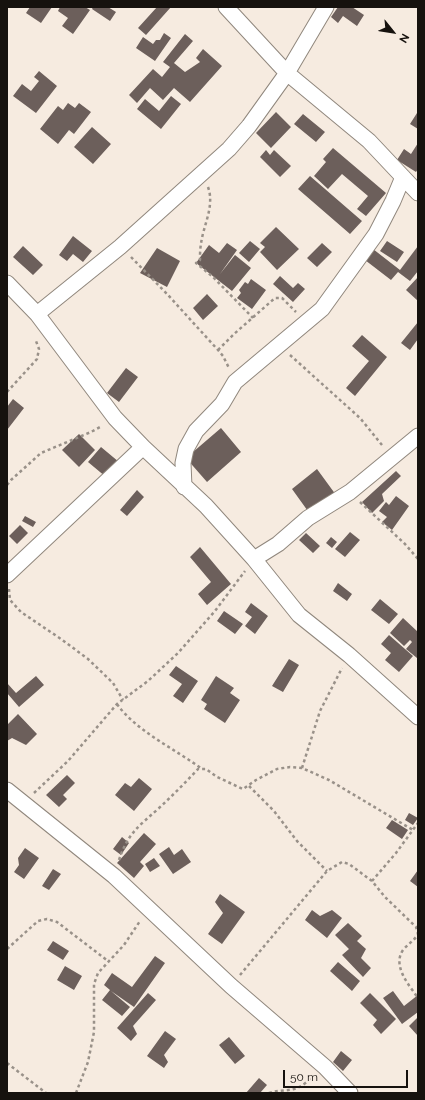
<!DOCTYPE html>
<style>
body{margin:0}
#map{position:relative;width:425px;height:1100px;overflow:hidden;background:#f6ebe0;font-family:Raleway,sans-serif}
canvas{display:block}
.frame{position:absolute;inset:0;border:8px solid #16120e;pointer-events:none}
.north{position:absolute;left:373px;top:12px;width:40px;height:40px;-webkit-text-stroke:3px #f6ebe0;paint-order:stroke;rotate:120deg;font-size:11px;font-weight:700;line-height:16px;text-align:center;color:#16120e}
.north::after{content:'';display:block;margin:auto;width:14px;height:18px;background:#16120e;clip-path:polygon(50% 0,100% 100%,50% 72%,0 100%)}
.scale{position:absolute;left:283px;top:1070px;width:125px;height:18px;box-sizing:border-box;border:2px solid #16120e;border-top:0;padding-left:5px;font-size:12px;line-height:14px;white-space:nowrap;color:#16120e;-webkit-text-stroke:3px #f6ebe0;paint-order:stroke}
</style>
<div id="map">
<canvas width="425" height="1100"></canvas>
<div class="frame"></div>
<div class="north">N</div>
<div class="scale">50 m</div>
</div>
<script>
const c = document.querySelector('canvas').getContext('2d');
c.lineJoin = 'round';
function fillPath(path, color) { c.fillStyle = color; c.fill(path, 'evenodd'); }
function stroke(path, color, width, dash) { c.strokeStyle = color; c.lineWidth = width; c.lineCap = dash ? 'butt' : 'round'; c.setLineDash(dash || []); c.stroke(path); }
const building = new Path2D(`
 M30 7H52L41 23 26 13Z
 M60 7H85L90 10 73 34 62 26 68 18 58 11Z
 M93 7H108L116 12 110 21 92 9Z
 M157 7H171L146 35 138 28Z
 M338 7H352L364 15 357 26 343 16 338 23 331 17Z
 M164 33 171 38 155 61 136 48 143 37 153 44 156 40H160Z
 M185 34 193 41 174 63 185 72 200 62 196 58 203 49 222 66 190 102 174 88 163 100 150 88 137 103 129 95 153 69 162 77 170 67 163 62Z
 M39 71 57 86 36 113 13 96 22 84 31 91 39 81 34 77Z
 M171 96 181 104 161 129 137 109 145 99 159 111Z
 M68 103 75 108 79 103 91 112 74 134 69 130 58 144 40 129 58 106 63 110Z
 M276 112 291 127 271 148 256 133Z
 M417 113 418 114V129L410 124Z
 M303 114 325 132 316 142 294 124Z
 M92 127 111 144 93 164 74 147Z
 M418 143V169L416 172 397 160 404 149 411 154Z
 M333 148 386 193 366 216 357 209 368 196 342 174 328 189 314 176 326 162 323 159Z
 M266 150 270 155 274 150 291 166 280 177 260 157Z
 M310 176 362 221 350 234 298 189Z
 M276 227 299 249 277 270 260 252 265 247 260 243Z
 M73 236 92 251 83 262 73 254 67 261 59 255Z
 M250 241 260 249 249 262 239 253Z
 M387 241 404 252 397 262 380 251Z
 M227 243 237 250 220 274 235 255 251 268 232 291 196 263 209 245 219 253Z
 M322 243 332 252 317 267 307 258Z
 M23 246 43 265 33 275 13 257Z
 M418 246V271L410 281 398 272 391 280 365 260 373 249 400 270Z
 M157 248 180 261 167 287 140 273Z
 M280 276 293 288 298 283 305 289 293 302 273 284Z
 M418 277V301L406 290Z
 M251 279 266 290 252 309 237 298 241 293 239 290 245 282 248 284Z
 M207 294 218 306 203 320 193 308Z
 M418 322V339L410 350 401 343Z
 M362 335 387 357 355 396 346 388 369 361 352 346Z
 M126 368 138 377 119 402 107 393Z
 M13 399 24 408 7 430V407Z
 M221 428 241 452 207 482 186 458Z
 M79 434 95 450 79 467 62 450Z
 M101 447 119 462 106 477 88 462Z
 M317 469 336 495 310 514 292 489Z
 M396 471 401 476 382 494 384 501 372 513 362 502Z
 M137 490 144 497 127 516 120 510Z
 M396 496 409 506 392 530 382 522 387 517 379 511 386 502 389 505Z
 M25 516 36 522 33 527 22 521Z
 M20 525 28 533 17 544 9 536Z
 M350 532 360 540 345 557 335 549Z
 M306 533 320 546 313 553 299 540Z
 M331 537 337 542 332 548 326 543Z
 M200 547 231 584 207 605 198 594 211 582 190 557Z
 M338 583 352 594 347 601 333 591Z
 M380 599 398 614 389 624 371 610Z
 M251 603 268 616 255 634 245 626 252 617 245 612Z
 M224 611 243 624 235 634 217 621Z
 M403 618 418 632V656L417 658 406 649 412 642 410 640 404 646 390 633Z
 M389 635 413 656 399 672 385 660 391 653 381 644Z
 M289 659 299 665 283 692 272 686Z
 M176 666 198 681 183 703 173 696 182 684 169 675Z
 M36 676 44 685 19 707 7 693V683L16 693Z
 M216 676 234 688 230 693 240 700 225 723 204 709 207 704 201 700Z
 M18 714 37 734 26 745 12 738 7 741V725Z
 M67 775 75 783 63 795 67 799 59 807 46 795Z
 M139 778 152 789 134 811 115 795 125 783 131 787Z
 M409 813 418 818 413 825 405 820Z
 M392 820 408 830 402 839 386 828Z
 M144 833 156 844 140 862 144 866 134 878 117 863Z
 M122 837 129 843 121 855 113 849Z
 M169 847 174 855 182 849 191 862 173 874 159 854Z
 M25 848 39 858 24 879 14 872 19 865 18 858Z
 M154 858 160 866 150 872 145 864Z
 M53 869 61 874 49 890 42 886Z
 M418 870V887L410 881Z
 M220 894 245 912 222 944 208 934 223 913 215 902Z
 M312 910 320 916 332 910 342 918 327 938 305 920Z
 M348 923 362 936 357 941 366 949 361 958 371 968 363 977 342 955 349 949 335 935Z
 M53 941 69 951 63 960 47 950Z
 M155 956 165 963 134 1007 111 991 130 1007 122 1016 102 1000 110 990 104 985 112 973 132 987Z
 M338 962 360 981 352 991 330 971Z
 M65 966 82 976 74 990 57 980Z
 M393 991 404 1006 418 995V1012L402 1024 383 998Z
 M148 993 156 1000 133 1026 137 1034 131 1041 117 1028Z
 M370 993 396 1019 381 1034 373 1025 377 1020 360 1003Z
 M418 1017V1036L409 1026Z
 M165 1031 176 1039 164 1055 168 1062 164 1068 147 1056Z
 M229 1037 245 1056 235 1064 219 1045Z
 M341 1051 352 1060 343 1071 333 1062Z
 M259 1078 267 1085 260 1093H246Z`);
const path = new Path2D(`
 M208 187C215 206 203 226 201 244 200 249 200 255 200 260L196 263 213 277 253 318
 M131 257 168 295 218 350 223 356 229 368
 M218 350 234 334 275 298H282L296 312
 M290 355 360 418 382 445
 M7 392 37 359 39 349 36 341
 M7 485 11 480 41 453 91 432 102 426
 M360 502 405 544 418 559
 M9 589 10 600 21 612 61 639 88 659 113 683 123 700
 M117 704C136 731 175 749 202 769
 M302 768 320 711 342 668
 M249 786 274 811 297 841 327 871
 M34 793 68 761 117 704 148 681 178 653 215 611 245 571
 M119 860C128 833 138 827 158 809 172 796 185 783 198 769H206L217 777 243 789 256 780 277 769 290 767 302 768 329 780 413 830
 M372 881 396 853 418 823
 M7 949 38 921 47 919 57 922 108 961
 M240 975 327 871 342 862 349 864 372 881 385 897 416 927 418 934C414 941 408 944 403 950 392 966 409 985 418 998
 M7 1063 46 1093
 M76 1093 88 1062 94 1032V984L98 973 124 945 140 921
 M269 1093C277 1090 286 1091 294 1089 302 1087 308 1081 313 1076`);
const street = new Path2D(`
 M226 7 287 73 369 141 418 193
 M7 283 37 314 115 418 143 447 206 506 254 559 299 615 349 655 418 717
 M37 314 120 247 229 149 249 126 287 73 326 7
 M184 487 183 463 186 449 196 431 222 404 235 382 322 309 376 234 393 201 403 177
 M254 559 278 544 308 518 350 492 418 436
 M7 575 143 447
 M7 790 114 876 231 986 325 1067 350 1093`);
fillPath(building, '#6c5f5b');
stroke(street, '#90877d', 17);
stroke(path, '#999189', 2.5, [3, 3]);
stroke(street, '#fff', 15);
</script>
